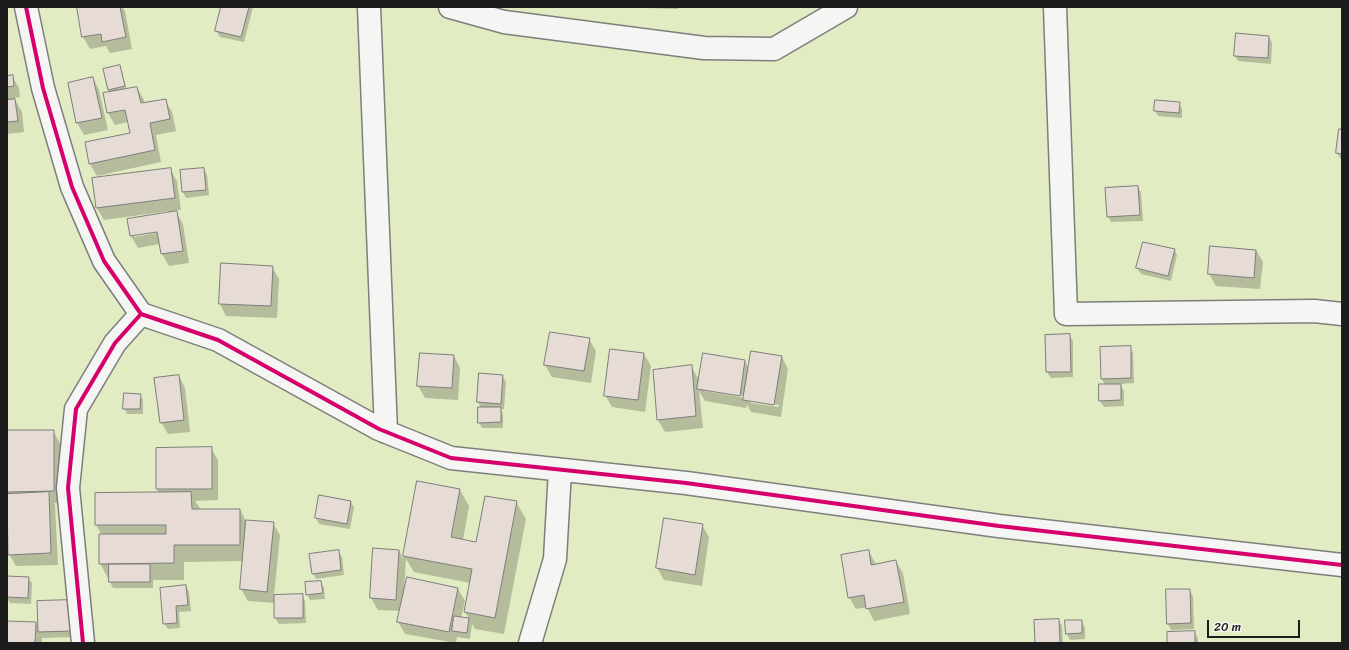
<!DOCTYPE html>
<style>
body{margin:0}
#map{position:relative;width:1349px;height:650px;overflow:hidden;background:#f5f5f3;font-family:Sriracha,sans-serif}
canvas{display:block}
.frame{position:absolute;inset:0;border:8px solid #1c1c1c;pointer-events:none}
.scale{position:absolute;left:1207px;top:620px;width:93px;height:18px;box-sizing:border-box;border:2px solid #1c1c1c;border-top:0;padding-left:5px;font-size:12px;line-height:14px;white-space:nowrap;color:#1c1c1c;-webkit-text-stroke:3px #f6f6f2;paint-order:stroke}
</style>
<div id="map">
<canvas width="1349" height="650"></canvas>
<div class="frame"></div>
<div class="scale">20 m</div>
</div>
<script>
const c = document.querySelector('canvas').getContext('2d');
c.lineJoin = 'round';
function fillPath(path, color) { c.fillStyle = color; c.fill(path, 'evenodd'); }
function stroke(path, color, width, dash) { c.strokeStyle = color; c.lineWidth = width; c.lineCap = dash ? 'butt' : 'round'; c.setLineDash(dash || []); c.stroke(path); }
const green = new Path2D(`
 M7 7H1342V643H7Z`);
const shadow = new Path2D(`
 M78 7H122L125 11 132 49 110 53 106 46 90 49 83 37Z
 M222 7H253L244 42 220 37 216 31Z
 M645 7H678V9L646 8Z
 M1269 37 1272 43 1271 64 1238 61 1235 55Z
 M119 66 122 72 127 90 137 88 144 100V104L165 100 172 112 176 131 156 135 161 162 97 176 90 164 86 143 131 134 128 122 115 125 108 113 104 94 110 93 108 90Z
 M12 76 19 88 20 97 14 98 22 112 24 132 7 134V77Z
 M93 78 99 90 108 130 84 135 77 123 69 83Z
 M1179 103 1182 109V118L1158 116 1155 110Z
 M1340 130H1342V161L1337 153Z
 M170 169 177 181 181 210H175L183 224 189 263 169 266 162 254 160 244 138 248 131 236 128 220 169 213V211L104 220 97 208ZM162 230V232L134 237V235Z
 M204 169 207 175 209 195 186 198 183 192Z
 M1138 187 1141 193 1143 221 1111 222 1108 216Z
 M1143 243 1174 249 1177 255 1171 281 1141 274 1137 268Z
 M1256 250 1263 262 1260 289 1216 286 1209 274Z
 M222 265 272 267 279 279 277 318 226 316 220 304Z
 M1069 335 1073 341V377L1051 378 1047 372Z
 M589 339 596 351 591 383 552 377 545 365Z
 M1130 347 1133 353 1134 383 1120 384 1124 391V406L1104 407 1100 401 1105 385 1102 379Z
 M644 354 651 366 645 412 612 407 605 395Z
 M454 356 460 368 458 400 425 398 418 386Z
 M782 357 788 369 781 417 751 412 747 405 746 408 705 401 699 391 703 428 665 432 658 420 654 370 691 366 699 380 745 361 749 369ZM705 389 745 396V398L705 391ZM751 401 779 405V407L751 403Z
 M480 374 502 376 506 382 504 409H501L503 414V428H482L479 422 481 408 478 402Z
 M179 376 185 388 190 432 168 434 161 422Z
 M140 395 143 400V414H127L124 408Z
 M7 431H53L60 443V503H54L55 505 58 565 16 566 9 554 7 512Z
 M211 448 218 460V500L195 501 201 510H240L246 521 273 523 280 535 274 596 302 595 305 601 306 623 279 624 275 618V603L248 601 241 589 243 561 184 562V580H153V588H113L110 582 100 563 102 535 96 525V494L159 493 157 489Z
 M418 482 460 490 469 506 463 540 477 543 516 502 526 519 504 634 475 629 472 624 470 639 457 637 456 643 405 634 398 622 401 611 378 610 371 598 374 549 399 550 403 559ZM406 559 414 572 470 583 465 612 469 619 461 618 465 601 458 589 404 590Z
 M350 501 354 507 350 529 319 524 316 518Z
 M702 525 709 537 702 586 664 580 657 568Z
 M338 551 342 557 344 575 316 579 313 573Z
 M869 551 876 565 896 562 903 573 910 614 874 621 867 607 856 609 849 597Z
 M7 577 28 578 32 583 31 604 10 603 7 598Z
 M321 582 324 588 325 599 310 600 307 594Z
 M186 586 189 592 191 611 179 612 180 628 168 629 164 623Z
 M1189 590 1193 596 1194 629 1171 630 1168 624Z
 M71 601 75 637 42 638V643H7V622L36 623 39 628Z
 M1059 620 1062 626 1063 643H1036Z
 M1081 621 1085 627V639L1070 640 1067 634Z
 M1194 632 1198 638V643H1168Z`);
const building = new Path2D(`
 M77 7H120L126 37 102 42 101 34 82 37Z
 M221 7H249L241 37 215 31Z
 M1236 33 1269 36 1268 58 1234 56Z
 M120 65 125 86 108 90 103 69Z
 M13 75 14 86 7 87V76Z
 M93 77 102 118 76 123 68 83Z
 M137 87 141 103 166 99 170 119 150 123 155 150 89 164 85 142 130 133 125 110 107 113 103 93Z
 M15 99 18 121 7 122V100Z
 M1155 100 1180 102 1179 113 1154 111Z
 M1339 129H1342V154L1336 153Z
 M171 168 175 198 96 208 92 178Z
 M204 168 206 190 182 192 180 170Z
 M1138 186 1140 215 1107 217 1105 188Z
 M177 211 183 251 161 254 157 232 130 236 127 219Z
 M1143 242 1175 249 1168 276 1136 268Z
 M1210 246 1256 250 1254 278 1208 274Z
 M221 263 273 266 271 306 219 304Z
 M550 332 590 338 584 371 544 365Z
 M1070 334 1071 372H1046L1045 335Z
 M1131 346V378L1101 379 1100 347Z
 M610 349 644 353 638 400 604 396Z
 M751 351 782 356 774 405 743 400Z
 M420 353 454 355 452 388 417 386Z
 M703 353 745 360 740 396 697 389Z
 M692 365 696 416 657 420 653 370Z
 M479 373 503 375 501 404 477 402Z
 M179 375 184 420 160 423 154 378Z
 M1099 384H1121V400L1099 401Z
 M124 393 141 394 140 409H123Z
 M478 407H501V422L478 423Z
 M7 430H54V491L7 492Z
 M212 447V489H156V448Z
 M417 481 460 489 451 537 476 542 485 496 517 501 495 618 464 612 472 569 403 556Z
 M49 492 51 553 8 555 7 494Z
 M191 492 192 509H240V545H174V563L99 564V534H166V525H95V493Z
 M319 495 351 501 347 524 315 518Z
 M664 518 703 524 695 575 656 568Z
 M246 520 274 522 267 592 240 589Z
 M373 548 399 550 396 600 370 598Z
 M339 550 341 570 312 574 309 554Z
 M869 550 871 565 896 560 904 602 866 609 864 595 848 598 841 555Z
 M109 564H150V582H109Z
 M7 576 29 577 28 598 7 597Z
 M407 577 458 588 449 632 397 622Z
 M321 581 323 593 306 595 305 582Z
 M186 585 188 605 176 606 177 623 163 624 160 588Z
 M1166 589H1190L1191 623 1167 624Z
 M303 594V618H274V595Z
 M71 600 72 631 38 632 37 601Z
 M454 616 469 618 467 633 452 631Z
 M1059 619 1060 643H1035L1034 620Z
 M1065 620H1082V633L1066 634Z
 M7 621 36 622 35 643H7Z
 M1195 631V643H1167V632Z`);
const minor = new Path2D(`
 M26 7 43 88 72 187 104 261 141 314 115 343 76 409 68 488 83 643
 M369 7 386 432
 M450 7 504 22 704 48 774 49 846 7
 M1055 7 1066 314 1314 311 1342 314
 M141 314 218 340 379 429 451 458 686 483 999 526 1342 565
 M530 643 555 559 560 470`);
const cycleway = new Path2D(`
 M26 7 43 88 72 187 104 261 141 314 115 343 76 409 68 488 83 643
 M141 314 218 340 379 429 451 458 686 483 999 526 1342 565`);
fillPath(green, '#e1ecc2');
fillPath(shadow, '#0003');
fillPath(building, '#e6dcd5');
stroke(building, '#7e7e7d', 1);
stroke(minor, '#7e7e7d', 25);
stroke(minor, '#f5f5f3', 22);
stroke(cycleway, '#d6006c', 4);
</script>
